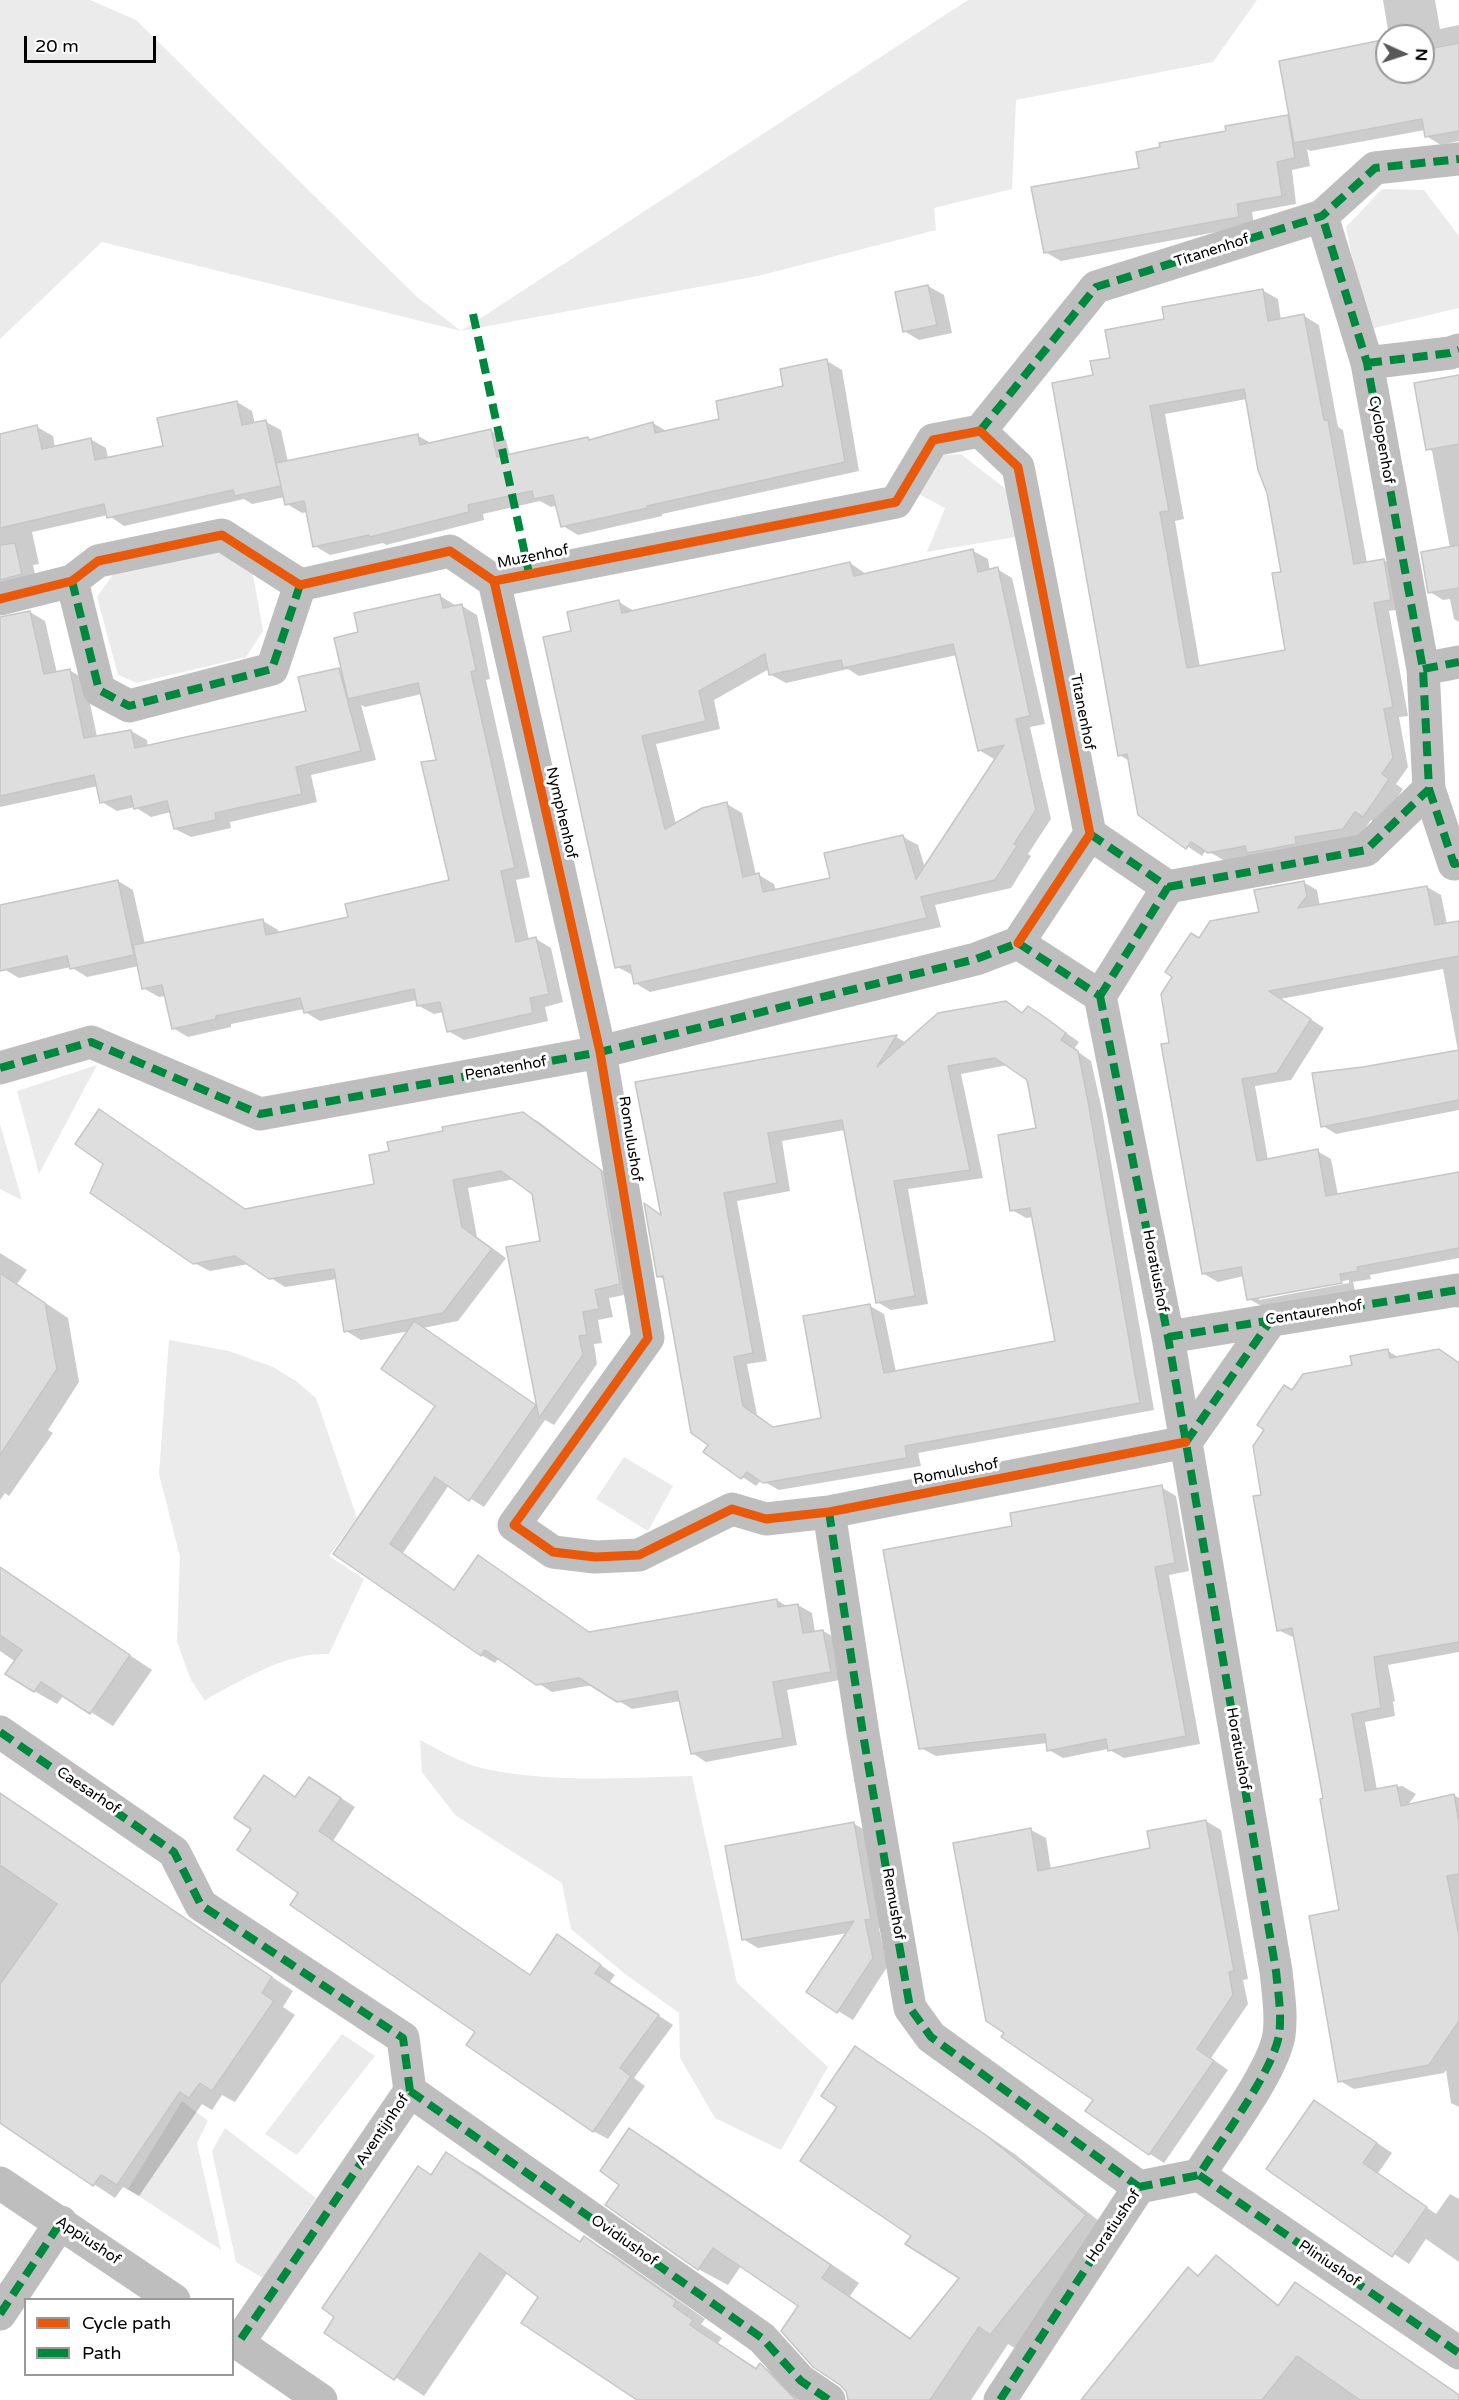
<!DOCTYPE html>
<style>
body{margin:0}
#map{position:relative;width:1459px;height:2400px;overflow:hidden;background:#fff;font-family:"Varela Round",sans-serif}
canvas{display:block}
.legend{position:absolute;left:24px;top:2298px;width:210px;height:78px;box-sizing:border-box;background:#fff;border:2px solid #999;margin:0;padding:8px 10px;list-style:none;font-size:18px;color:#000}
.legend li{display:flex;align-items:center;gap:12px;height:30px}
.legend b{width:30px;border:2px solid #999}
.north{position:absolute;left:1375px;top:24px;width:60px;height:60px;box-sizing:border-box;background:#fff;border:2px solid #999;border-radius:50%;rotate:93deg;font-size:16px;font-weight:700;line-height:24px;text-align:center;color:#000}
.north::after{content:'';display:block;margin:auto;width:21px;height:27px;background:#595959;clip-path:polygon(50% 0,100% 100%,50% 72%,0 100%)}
.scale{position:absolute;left:24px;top:36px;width:132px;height:27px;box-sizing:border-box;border:3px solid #000;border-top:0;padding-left:8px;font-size:18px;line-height:21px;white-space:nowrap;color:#000;-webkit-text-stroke:4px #fff;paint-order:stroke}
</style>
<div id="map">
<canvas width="1459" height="2400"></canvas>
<ul class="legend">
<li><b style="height:8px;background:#e8590c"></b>Cycle path</li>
<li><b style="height:8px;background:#00873e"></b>Path</li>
</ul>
<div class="north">N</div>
<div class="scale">20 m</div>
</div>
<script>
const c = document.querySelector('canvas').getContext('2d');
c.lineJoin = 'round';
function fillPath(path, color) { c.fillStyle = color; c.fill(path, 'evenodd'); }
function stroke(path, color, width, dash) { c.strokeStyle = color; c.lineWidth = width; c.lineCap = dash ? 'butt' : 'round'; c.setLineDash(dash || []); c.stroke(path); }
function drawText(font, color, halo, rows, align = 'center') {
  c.font = font + ' "Varela Round",sans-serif'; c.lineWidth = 6; c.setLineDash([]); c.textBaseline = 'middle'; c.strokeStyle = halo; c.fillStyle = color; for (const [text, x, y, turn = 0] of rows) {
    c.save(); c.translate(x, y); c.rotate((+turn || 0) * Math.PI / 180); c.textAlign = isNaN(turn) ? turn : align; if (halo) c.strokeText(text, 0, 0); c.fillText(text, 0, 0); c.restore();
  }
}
const green = new Path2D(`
 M0 0H90L136 20 417 297 461 331 968 0H1257L1213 62 1016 100 1012 189 934 208 936 230 758 276 461 331 102 242 0 339Z
 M1382 189 1424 190 1459 236V308L1366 330 1346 227Z
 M961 454 1012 494 1021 536 927 552 945 508 915 492 933 456Z
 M222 552 252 569 263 631 246 657 137 683 118 675 97 597 114 573Z
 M97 1065 39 1174 17 1091Z
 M0 1124 22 1200 0 1189Z
 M169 1340 229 1351 273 1367 296 1381 316 1398 357 1518 329 1556 364 1579 329 1654C287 1652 246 1678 210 1697L205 1701 191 1680 177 1642 180 1557 159 1474Z
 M624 1457 673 1486 648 1531 596 1499Z
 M420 1740C441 1751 462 1764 486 1769 552 1783 625 1778 692 1776L737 1983 828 2067 781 2150 715 2118 680 2058 679 2013 625 1974 571 1929 562 1883 455 1815 422 1772Z
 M342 2034 375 2056 297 2155 265 2134Z
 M182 2101 208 2121 197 2143 221 2250 128 2189Z
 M225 2128 316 2198 263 2278 236 2262 212 2151Z`);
const shadow = new Path2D(`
 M1383 0H1435L1440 29 1459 25V141L1441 145 1426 136 1425 130 1310 151 1307 149 1310 166 1292 170 1296 204 1252 212 1254 225 1061 261 1045 252 1141 169 1228 132 1288 116 1291 118 1387 41V72H1423V36H1389Z
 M928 286 944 295 952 333 919 340 904 331Z
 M1262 290 1278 299 1281 320 1304 316 1319 325 1338 427 1343 430 1367 563 1384 560 1399 569 1406 608 1389 611 1408 716 1399 717 1408 767 1396 784 1403 789 1378 825 1371 820 1359 837 1225 861 1206 850 1202 856 1139 814 1130 761 1119 755 1095 376 1112 359 1166 320ZM1247 399 1268 492 1282 573 1287 651 1200 667 1175 521 1184 519 1165 414Z
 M827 361 842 370 859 471 662 514V516L578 535 563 526 557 505 551 507 540 501 483 514 484 520 386 545 383 543 330 555 315 546 308 512 302 513 287 504 285 497 252 504 244 499 124 526 108 515 32 532 39 564 33 565 37 583 0 598V449L37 427 53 436 55 448 90 439 106 448 108 458 165 447 237 402 252 411 255 424 266 422 281 430 288 462 418 436 433 444 491 431 506 440 510 456 588 439 591 440 653 423 668 432 720 420 785 387Z
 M1459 377V622L1454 619 1450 599 1443 600 1430 592 1450 548 1432 451 1428 449Z
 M973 551 988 559 990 571 997 569 1012 578 1045 724 1030 727 1051 819 1028 854 1031 856 1011 888 935 905 941 927 650 992 635 983 633 975 617 967 573 632 619 602 634 611 850 563 866 574ZM957 655 979 750 994 759 998 758 925 868 918 845 903 837 832 879 776 891 774 884 759 875H756L742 813 727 804 676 824 656 744 720 729 714 700 769 669 771 675 786 683 848 669 859 676Z
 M440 596 455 605 456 607 462 606 477 615 490 679 486 680 530 877 516 880 529 940 536 939 551 948 563 1002 545 1007 548 1021 464 1040 448 1031 444 1012 434 1014 419 1006 417 1000 320 1021 305 1012 304 1009 231 1024V1027L188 1037 173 1028 166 996 159 997 143 988 139 966 87 977 71 967 19 978 4 969 0 953V906L118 881 133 890 145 944 263 921 278 930 279 934 350 918 451 881 437 761 422 694 365 707 361 705 376 760 311 775 317 802 230 822 231 828 191 837 175 829 171 812 151 817 135 807 117 811 102 802 98 786 0 807V619L30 612 45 621 57 673 69 670 85 679 97 737 131 731 147 740 148 747 307 712 339 669 343 672 360 634Z
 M1303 882 1317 890 1320 906 1427 887 1441 895 1447 924 1459 922V1110L1336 1134 1323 1126 1458 1051 1443 969 1280 999 1324 1028 1291 1080 1255 1086 1268 1160 1317 1151 1331 1159 1338 1195 1459 1173V1258L1370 1275 1371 1279 1353 1282 1355 1291 1263 1307 1249 1299 1244 1276 1218 1282 1204 1274 1171 1044 1200 939 1261 913ZM1349 1280V1283L1259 1300V1296Z
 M1006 1003 1023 1014 1042 1016 1079 1042 1074 1049 1091 1061 1102 1110 1154 1410 918 1453 921 1466 779 1490 761 1480 756 1486 705 1452 710 1445 665 1280 658 1276 646 1206 662 1216 636 1083 896 1037 907 1043ZM1008 1065 1029 1080 1038 1129 1012 1210 1026 1218 1034 1217 1057 1342 896 1372 884 1314 870 1306 823 1419 775 1428 757 1415 747 1364 767 1361 737 1201 790 1191 782 1141 845 1130 877 1302 891 1310 928 1304 908 1189 983 1178 961 1074Z
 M100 1111 246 1210 376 1186 391 1152 523 1113 539 1122 615 1180 634 1293 609 1298 613 1317 598 1320 602 1343 594 1344 597 1364 554 1425 545 1420 484 1507 449 1485 403 1553 455 1591 590 1633 777 1600 788 1607 798 1605 812 1613 815 1633 823 1631 837 1639 845 1679 787 1690 797 1745 706 1762 692 1753 681 1701 632 1709 593 1685 552 1692 499 1658 495 1663 481 1655 335 1554 437 1405 410 1331 361 1340 346 1331 337 1279 285 1287 249 1264 210 1271 194 1263 105 1163ZM515 1179 534 1193 542 1242 538 1407 423 1328 458 1321 506 1258 477 1237 468 1188Z
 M0 1253 27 1270 17 1284 68 1318 79 1382 48 1430 53 1433 9 1496 5 1493 0 1500Z
 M1388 1351 1400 1358 1439 1351 1458 1362 1459 1360V1652L1388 1665 1395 1701 1393 1702 1395 1716 1365 1722 1377 1790 1402 1786 1416 1794 1408 1805 1454 1795 1459 1798V2107L1451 2103 1446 2070 1444 2073 1354 2089 1340 2081 1341 1911 1325 1800 1295 1638 1278 1630 1263 1496 1293 1392Z
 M1161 1487 1176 1496 1189 1571 1169 1575 1200 1744 1124 1758 1108 1749 1063 1758 1049 1750 1048 1743 936 1756 921 1748 1014 1527Z
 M3 1571 152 1670 113 1726 64 1695 57 1704 34 1691 16 1662 0 1651V1575Z
 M264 1777 296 1797 324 1787 355 1807 333 1841 531 1976 572 1945 615 1975 609 1983 673 2025 634 2078 645 2086 608 2139 593 2131 477 2032 300 1893 253 1829Z
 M11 1802 293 1991 283 2007 295 2015 235 2102 222 2095 212 2110 202 2104 139 2196 123 2187 115 2198 0 2122V1818Z
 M1206 1821 1221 1830 1248 1979 1243 1980 1248 2004 1211 2058 1228 2070 1164 2163 1150 2154 1095 2100 1006 2033 1031 1830 1046 1838 1051 1870 1151 1850Z
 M853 1823 868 1832 885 1927 879 1928 887 1967 853 2020 838 2011 848 1933 758 1948 743 1939Z
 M855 2048 884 2065 1016 2155 1114 2233 1020 2351 1008 2344 971 2400H849L847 2391 800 2306 741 2266 728 2285 698 2269 621 2184 630 2130 659 2147 859 2283 850 2296 912 2339 961 2277 913 2236 839 2107Z
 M1330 2111 1392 2153 1378 2173 1436 2214 1450 2194 1459 2199V2262L1426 2239 1409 2264 1268 2169Z
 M446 2154 476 2170 581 2242 584 2238 614 2255 705 2319 701 2324 722 2338 718 2343 758 2369 760 2365 789 2382 805 2400H639L540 2297 508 2272 424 2396 326 2332Z
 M1216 2257 1230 2266 1280 2306 1459 2395V2400H1083L1188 2269 1200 2276Z`);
const building = new Path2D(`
 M1387 39V72H1423V50L1459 43V131L1425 137 1422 119 1294 143 1279 61Z
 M1288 115 1295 158 1277 162 1282 196 1237 204 1239 217 1044 253 1031 187 1139 168 1136 152 1160 147 1159 143 1226 131 1225 126Z
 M928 285 937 325 903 332 895 292Z
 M1263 289 1268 321 1304 314 1324 420H1328L1354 564 1384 559 1391 600 1374 603 1393 707 1384 709 1393 758 1382 774 1389 779 1377 797 1363 817 1355 812 1343 829 1295 837 1296 844 1247 853 1245 846 1208 853 1191 842 1186 849 1138 815 1127 754 1118 756 1052 383 1093 375 1090 361 1110 358 1105 330 1164 319 1162 307ZM1244 389 1258 470 1267 493 1281 572 1272 573 1285 650 1187 668 1160 512 1169 511 1150 406Z
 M827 359 845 462 647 506 648 508 561 527 553 495 534 499 532 491 468 505 469 512 370 537 369 535 313 547 304 501 285 505 276 463 418 434 420 445 491 429 497 457 588 437 589 440 653 422 655 433 719 419 716 401 783 386 780 369Z
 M1459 375V444L1426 450 1414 383Z
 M237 401 242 425 266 420 281 486 235 496 233 490 107 518 104 504 0 528V434L37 425 42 449 91 438 95 460 163 446 157 418Z
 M15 543 22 574 0 580V545Z
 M1459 545V588L1428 593 1421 552Z
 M973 549 978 572 998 567 1030 716 1016 719 1036 810 1014 844 1017 846 995 880 921 897 927 918 634 984 630 965 615 968 543 637 571 631 567 612 619 600 622 613 850 562 854 576ZM953 644 978 751 1004 745 916 879 903 835 824 853 830 878 763 892 759 873 743 877 727 802 702 808 665 829 642 736 706 721 699 691 765 654 769 675 841 660 843 668Z
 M440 594 443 608 462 604 476 670 471 672 515 868 501 871 516 942 536 937 549 994 530 998 533 1013 447 1032 440 1002 417 1006 414 989 304 1013 300 998 216 1016V1019L172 1029 162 985 142 989 133 945 263 919 266 935 348 917 345 904 449 880 421 762 436 760 418 683 348 699 334 638 358 632 354 613Z
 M30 611 44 674 70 669 84 738 131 730 135 748 306 711 298 677 339 668 361 751 296 767 302 794 215 813 216 820 174 829 167 801 134 809 131 796 100 803 94 775 0 796V617Z
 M118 880 134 955 70 969 67 956 0 971V905Z
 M1304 881 1307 896 1298 908 1427 886 1435 925 1459 921V956L1269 991 1311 1019 1277 1073 1242 1079 1257 1161 1318 1149 1326 1196 1459 1172V1248L1357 1267 1358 1271 1340 1274 1342 1283 1247 1300 1241 1267 1202 1274 1161 1044 1169 1043 1161 994 1172 977 1165 972 1191 933 1199 938 1210 921 1259 912 1254 890Z
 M1006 1001 1022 1013 1028 1006 1046 1018 1066 1033 1061 1040 1078 1051 1088 1101 1140 1403 905 1446 907 1458 763 1483 747 1472 741 1479 703 1452 708 1445 691 1433 663 1276 657 1277 644 1203 661 1215 635 1082 897 1035 877 1067 938 1013ZM995 1058 1027 1080 1036 1128 998 1135 1010 1211 1030 1208 1055 1341 884 1373 870 1304 803 1316 821 1418 773 1427 743 1406 734 1357 753 1353 724 1193 777 1183 768 1133 842 1120 876 1303 915 1296 894 1181 970 1170 948 1066Z
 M1459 1050V1100L1321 1127 1312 1073 1363 1067Z
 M99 1109 245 1209 374 1184 369 1155 389 1151 387 1142 443 1131 442 1127 523 1112 601 1170 620 1284 595 1290 599 1309 583 1312 587 1335 579 1336 583 1355 539 1418 506 1247 540 1241 532 1194 501 1171 453 1180 462 1227 492 1249 443 1313 344 1332 334 1269 269 1279 235 1256 193 1264 90 1193 103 1164 75 1144Z
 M0 1273 45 1303 57 1369 0 1455Z
 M414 1321 536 1405 469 1501 435 1477 390 1544 454 1590 478 1555 589 1632 777 1599 778 1607 798 1604 803 1633 823 1630 831 1672 773 1682 783 1738 691 1754 677 1691 617 1702 579 1678 536 1685 485 1650 481 1656 333 1554 435 1406 381 1369Z
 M1388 1349 1390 1358 1439 1349 1459 1363V1642L1374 1657 1381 1708 1352 1714 1365 1791 1397 1785 1401 1806 1454 1794 1459 1822V1874L1447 1876 1459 1936V2021L1429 2065 1338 2082 1309 1916 1339 1910 1320 1799 1323 1798 1292 1628 1277 1631 1253 1496 1261 1495 1253 1446 1264 1430 1257 1425 1284 1385 1292 1390 1303 1374 1352 1365 1350 1356Z
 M1162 1485 1175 1563 1155 1567 1186 1736 1108 1751 1106 1739 1047 1751 1045 1734 919 1749 883 1550 1012 1526 1010 1513Z
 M0 1567 130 1655 90 1714 41 1682 34 1692 5 1674 22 1650 0 1635Z
 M264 1775 295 1797 309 1777 341 1798 319 1831 530 1975 557 1934 601 1965 595 1973 659 2015 620 2068 631 2076 593 2132 466 2045 475 2032 290 1905 298 1893 237 1850 251 1829 234 1818Z
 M0 1793 272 1977 262 1993 274 2001 212 2091 200 2083 189 2098 180 2092 117 2185 101 2175 93 2186 0 2123V1984L57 1904 0 1865Z
 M1206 1820 1234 1971 1229 1972 1233 1995 1197 2049 1214 2061 1149 2155 1085 2111 1093 2100 1001 2037 1004 2033 986 2021 953 1843 1031 1828 1038 1871 1150 1848 1147 1831Z
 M854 1822 871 1919 865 1920 873 1958 837 2013 806 1992 854 1921 742 1940 725 1846Z
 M855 2046 987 2136 1086 2215 990 2335 979 2327 930 2400H848L846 2391 840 2385 813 2367 781 2331 798 2306 713 2248 698 2270 605 2205 619 2185 600 2171 629 2128 831 2265 822 2278 910 2339 959 2278 905 2244 911 2236 800 2161 837 2107 821 2096Z
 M1314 2100 1377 2143 1363 2163 1427 2207 1392 2257 1266 2169Z
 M446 2152 580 2242 584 2236 676 2301 673 2306 693 2320 690 2325 756 2369 760 2363 796 2400H637L521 2323 538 2297 480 2253 394 2380 324 2333 334 2317 322 2308 367 2242 418 2166 431 2175Z
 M1216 2255 1278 2306 1295 2282 1459 2395V2400H1360L1297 2356 1262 2400H1081L1188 2267 1198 2276Z`);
const minor = new Path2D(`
 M1367 363 1450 353 1459 350
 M980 431 1096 287 1322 216 1375 168 1459 159
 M72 581 99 690 129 706 272 669 300 585
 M494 581 600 1052 648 1338 514 1525 553 1552 595 1557 639 1555 732 1509 766 1519 829 1512 1186 1442
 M0 599 72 581 98 561 222 535 300 585 450 551 494 581 896 502 933 440 980 431 1018 467 1090 834 1018 943
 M1423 669 1459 662
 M1429 789 1454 864 1459 863
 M1090 834 1168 887
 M1168 887 1366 850 1429 789 1423 669 1367 363 1322 216
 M1018 943 1100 996
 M1100 996 1168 887
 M0 1068 91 1042 260 1114 600 1052 976 959 1018 943
 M1168 1337 1457 1290 1459 1291
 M1186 1442 1271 1320
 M829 1512 863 1734 910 2008 931 2037 1139 2187
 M0 1732 174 1852 201 1905 403 2038 410 2091 238 2343
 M410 2091 762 2338 801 2381 829 2400
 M1199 2175 1459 2353
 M0 2183 174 2300
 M0 2314 61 2222
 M232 2339 321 2400
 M1000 2400 1139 2187 1199 2175C1220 2141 1273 2072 1279 2035 1282 2014 1278 1992 1276 1971L1168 1337 1100 996`);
const quiet = new Path2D(`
 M473 314 529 573
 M1367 363 1450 353 1459 350
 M980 431 1096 287 1322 216 1375 168 1459 159
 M72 581 99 690 129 706 272 669 300 585
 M1423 669 1459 662
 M1429 789 1454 864 1459 863
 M1090 834 1168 887
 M1168 887 1366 850 1429 789 1423 669 1367 363 1322 216
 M1018 943 1100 996
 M1100 996 1168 887
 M0 1068 91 1042 260 1114 600 1052 976 959 1018 943
 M1168 1337 1457 1290 1459 1291
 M1186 1442 1271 1320
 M829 1512 863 1734 910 2008 931 2037 1139 2187
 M0 1732 174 1852 201 1905 403 2038 410 2091 238 2343
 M410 2091 762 2338 801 2381 829 2400
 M1199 2175 1459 2353
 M0 2314 61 2222
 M1000 2400 1139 2187 1199 2175C1220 2141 1273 2072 1279 2035 1282 2014 1278 1992 1276 1971L1168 1337 1100 996`);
const cycleway = new Path2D(`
 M494 581 600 1052 648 1338 514 1525 553 1552 595 1557 639 1555 732 1509 766 1519 829 1512 1186 1442
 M0 599 72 581 98 561 222 535 300 585 450 551 494 581 896 502 933 440 980 431 1018 467 1090 834 1018 943`);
const streetNames = [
 ["Titanenhof",1212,251,-18],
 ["Cyclopenhof",1381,440,80],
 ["Muzenhof",533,557,-11],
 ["Titanenhof",1082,712,79],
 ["Nymphenhof",561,813,77],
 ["Penatenhof",506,1069,-10],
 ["Romulushof",630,1139,81],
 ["Horatiushof",1155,1271,79],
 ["Centaurenhof",1314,1313,-9],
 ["Romulushof",956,1472,-11],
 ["Horatiushof",1238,1749,80],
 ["Caesarhof",88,1791,34],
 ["Remushof",893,1904,80],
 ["Aventijnhof",383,2130,-56],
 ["Horatiushof",1114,2226,-56],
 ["Appiushof",88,2241,34],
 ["Ovidiushof",624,2241,35],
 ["Pliniushof",1329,2264,34]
];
fillPath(green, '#ebebeb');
fillPath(shadow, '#0003');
fillPath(building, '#dedede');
stroke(building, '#c6c6c6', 1.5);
stroke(minor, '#bebebe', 33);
stroke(quiet, '#00873e', 8, [15, 8]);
stroke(cycleway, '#e8590c', 9);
drawText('15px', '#000', '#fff', streetNames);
</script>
